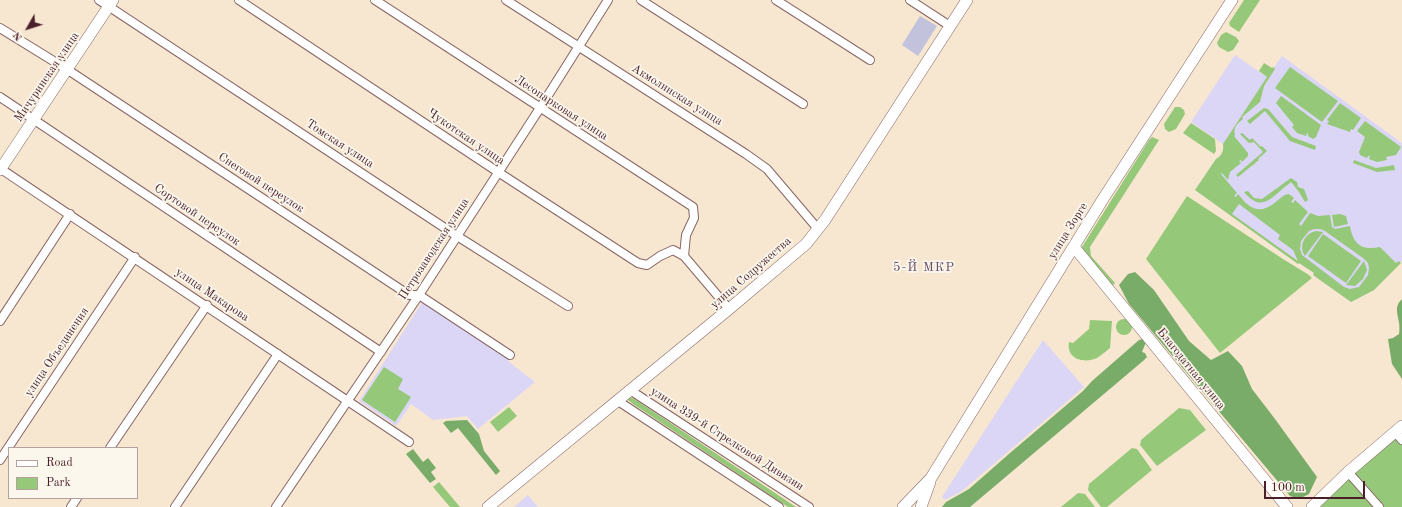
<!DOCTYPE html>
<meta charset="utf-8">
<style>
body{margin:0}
#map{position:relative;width:1402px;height:507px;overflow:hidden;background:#f7e7d0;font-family:"Old Standard TT",serif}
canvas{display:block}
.legend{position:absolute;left:8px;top:447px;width:130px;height:52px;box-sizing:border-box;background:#fbf7ec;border:1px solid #b4a19f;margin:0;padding:5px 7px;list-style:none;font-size:12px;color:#4a1f2b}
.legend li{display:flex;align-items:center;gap:8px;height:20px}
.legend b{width:20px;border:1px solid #b4a19f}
.north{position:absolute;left:8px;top:8px;width:40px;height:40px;-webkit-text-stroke:3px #fbf7ec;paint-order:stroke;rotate:231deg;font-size:11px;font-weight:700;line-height:16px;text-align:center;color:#4a1f2b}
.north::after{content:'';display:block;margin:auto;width:14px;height:18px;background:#4a1f2b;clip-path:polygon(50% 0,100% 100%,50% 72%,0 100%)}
.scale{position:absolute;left:1264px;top:481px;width:101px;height:18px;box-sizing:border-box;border:2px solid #4a1f2b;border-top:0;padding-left:5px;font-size:12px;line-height:14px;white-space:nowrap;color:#4a1f2b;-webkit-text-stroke:3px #fbf7ec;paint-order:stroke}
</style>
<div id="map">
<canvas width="1402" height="507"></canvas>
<ul class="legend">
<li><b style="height:5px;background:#fff"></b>Road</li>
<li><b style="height:11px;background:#95c878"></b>Park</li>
</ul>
<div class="north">N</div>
<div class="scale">100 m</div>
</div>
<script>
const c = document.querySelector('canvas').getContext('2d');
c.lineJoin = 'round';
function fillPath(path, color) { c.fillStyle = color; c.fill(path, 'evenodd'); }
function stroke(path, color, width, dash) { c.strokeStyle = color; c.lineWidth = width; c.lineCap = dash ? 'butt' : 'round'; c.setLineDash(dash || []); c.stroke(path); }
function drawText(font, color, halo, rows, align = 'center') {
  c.font = font + ' "Old Standard TT",serif'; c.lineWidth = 3.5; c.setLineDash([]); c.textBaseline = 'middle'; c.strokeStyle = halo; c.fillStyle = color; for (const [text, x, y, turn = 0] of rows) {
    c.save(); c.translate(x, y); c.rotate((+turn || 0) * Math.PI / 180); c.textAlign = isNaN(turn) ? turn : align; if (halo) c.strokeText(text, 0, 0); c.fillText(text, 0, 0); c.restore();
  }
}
const built = new Path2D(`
 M1235 55 1267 77 1282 56 1402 143V261L1374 290 1351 302 1313 275 1314 273 1299 263 1298 264 1195 190 1216 159 1219 157 1224 150 1223 144 1191 122Z
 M423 301 509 358 508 361 535 382 478 429 467 416 433 420 411 404 396 426 359 401Z
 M1043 340 1084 387 962 491 945 500 942 497Z
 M528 495 538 507H514Z`);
const industrial = new Path2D(`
 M920 16 937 26 918 56 902 45Z`);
const green = new Path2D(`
 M1244 0H1260L1239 32 1230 26 1229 23Z
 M1226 32 1236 37 1239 41 1233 50 1228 52 1219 47 1217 43 1221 35Z
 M1264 63 1272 68 1273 67 1275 69 1264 86 1260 102 1242 117 1243 119C1237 124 1233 127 1235 135L1234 136 1248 153V156L1242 162 1241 160 1239 161 1241 163 1230 172 1228 180 1222 173 1221 174 1237 193 1234 196 1236 197 1238 194C1251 211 1261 215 1278 200 1282 197 1285 194 1289 194L1294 198 1291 202 1293 203 1295 200 1308 212 1299 224 1301 226 1310 213 1318 216 1330 215 1332 227 1335 229 1350 226C1353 244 1361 251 1380 247L1396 263 1399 261 1401 263 1374 290 1351 302 1313 275 1314 273 1299 263 1298 264 1195 190 1216 159C1222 156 1224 150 1223 144L1267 77 1259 71ZM1239 204 1280 235 1278 239 1293 250 1298 261 1232 214ZM1314 229H1320L1325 231 1363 258 1368 263 1369 268 1368 275 1359 287 1350 289 1344 287 1302 255 1300 249 1301 241 1309 231Z
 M1290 67 1338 101 1322 122 1275 88Z
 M1281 96 1321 125 1316 137 1313 139 1308 136V134L1307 133 1306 136 1297 133 1292 127 1294 125 1276 103Z
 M1340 103 1361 118 1353 130 1351 129 1350 132 1327 124 1329 121 1327 120Z
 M1175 107H1180L1184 110 1185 114 1176 129 1169 132 1165 129 1164 124Z
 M1264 108 1268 109 1292 137 1316 146 1315 150 1290 141 1265 111 1250 124 1247 121Z
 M1365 121 1401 147 1396 155 1386 157 1387 160 1377 162 1369 159 1370 156H1368L1367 158 1360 155 1359 152 1365 137 1357 131Z
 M1191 123 1215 139 1216 151 1214 154 1183 133Z
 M1242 133 1250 140 1252 138 1261 147 1262 146 1267 151 1258 159 1259 160 1238 177 1236 175 1263 152 1254 142 1249 143 1240 134Z
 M1152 137 1159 140 1090 247 1091 256 1115 283 1111 287 1082 250V247L1149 140Z
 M1354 160 1376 168 1394 165 1395 170 1377 172 1353 163Z
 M1291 178 1297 182 1298 187 1304 189 1308 200 1305 202 1299 192 1291 182C1273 195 1263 215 1244 192L1248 191 1254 198 1262 199Z
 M1187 196 1283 259 1309 275 1312 278 1220 353 1146 259Z
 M1340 214 1346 216 1348 224 1334 227 1332 215Z
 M1316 231 1323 232 1305 256C1298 246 1305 233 1316 231Z
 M1323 234 1361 261 1346 283 1308 256Z
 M1364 261 1367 270 1363 279 1355 286 1346 285Z
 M1116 327a8 8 0 1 1 16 0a8 8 0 1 1-16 0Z
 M1090 320 1112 321 1110 348C1106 351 1102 355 1097 358 1084 364 1066 359 1069 342L1073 343 1089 329Z
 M384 367 403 379 398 389 411 397 395 422 362 400Z
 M630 397 636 400 796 507H788L633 404 628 400 627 399Z
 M509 407 517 416 498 432 490 422Z
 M1179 408 1190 410 1206 430 1157 466 1140 445 1141 440Z
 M1402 431V507H1316Z
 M1132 448 1137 449 1152 470 1107 507H1101L1088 490 1089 484Z
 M439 482 460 507H450L433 487Z
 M1078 493 1085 494 1095 507H1061Z`);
const forest = new Path2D(`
 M1135 272 1154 290 1189 341 1211 360 1228 351 1242 366 1252 389 1275 419 1317 477 1309 494 1299 499 1290 496 1129 304 1119 285 1128 274Z
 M1402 299V379L1392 364 1388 339 1393 338 1399 334C1402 319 1391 309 1402 299Z
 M1142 339 1146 342 1142 352 1145 353 1147 357 1143 361 970 507H942L946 502 969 489 1010 453 1083 391 1092 381 1139 340Z
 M467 420 479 434 484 451 500 471 496 475 458 428 451 433 443 423 446 421Z
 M413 449 423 462 428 458 436 468 431 472 436 479 430 483 406 454Z`);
const street = new Path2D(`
 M99 0 457 236 568 306
 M239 0 498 172 638 263 647 265 660 256 673 250 684 256 729 309
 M375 0 693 207 694 218 686 235 684 256
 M506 0 746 154 767 169 818 229
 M641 0 803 104
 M776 0 870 60
 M910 0 950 26
 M0 28 68 70 409 295H419L510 355
 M0 97 381 352
 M1 169 409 442
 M0 321 70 214
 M630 390 809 507
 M618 401 779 507
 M1395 432 1402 440
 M110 448 207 305
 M0 460 135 257
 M1348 472 1379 507
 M71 507 77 498
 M175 507 278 354
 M276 507 419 295 540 108 608 0`);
const secondary = new Path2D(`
 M0 170 113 0
 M1074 247 1287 507
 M488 507 729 309 806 244 825 220 967 0
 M903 507 931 478 1103 199 1232 0
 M921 507 930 482
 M1312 507 1348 472 1402 426`);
const streetNames = [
 ["Мичуринская улица",47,77,-56],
 ["Акмолинская улица",677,95,32],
 ["Лесопарковая улица",561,108,33],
 ["Чукотская улица",466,137,34],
 ["Томская улица",340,144,33],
 ["Снеговой переулок",261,183,33],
 ["Сортовой переулок",197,215,34],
 ["улица Зорге",1068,231,-58],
 ["Петрозаводская улица",434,249,-57],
 ["улица Содружества",751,273,-41],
 ["улица Макарова",212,295,34],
 ["улица Объединения",57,352,-56],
 ["Благодатная улица",1191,369,51],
 ["улица 339-й Стрелковой Дивизии",727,439,33]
];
const neighbourhoodNames = [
 ["5-Й МКР",924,268]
];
fillPath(built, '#dcd6f6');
fillPath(industrial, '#c2c2dc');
fillPath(green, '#95c878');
fillPath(forest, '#78ac68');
stroke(street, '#876565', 10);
stroke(secondary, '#876565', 12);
stroke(street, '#fff', 8);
stroke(secondary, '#fff', 11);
drawText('12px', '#4a1f2b', '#fbf7ec', streetNames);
c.letterSpacing = '1px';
drawText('13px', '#6f5169', '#fbf7ec', neighbourhoodNames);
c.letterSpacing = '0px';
</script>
